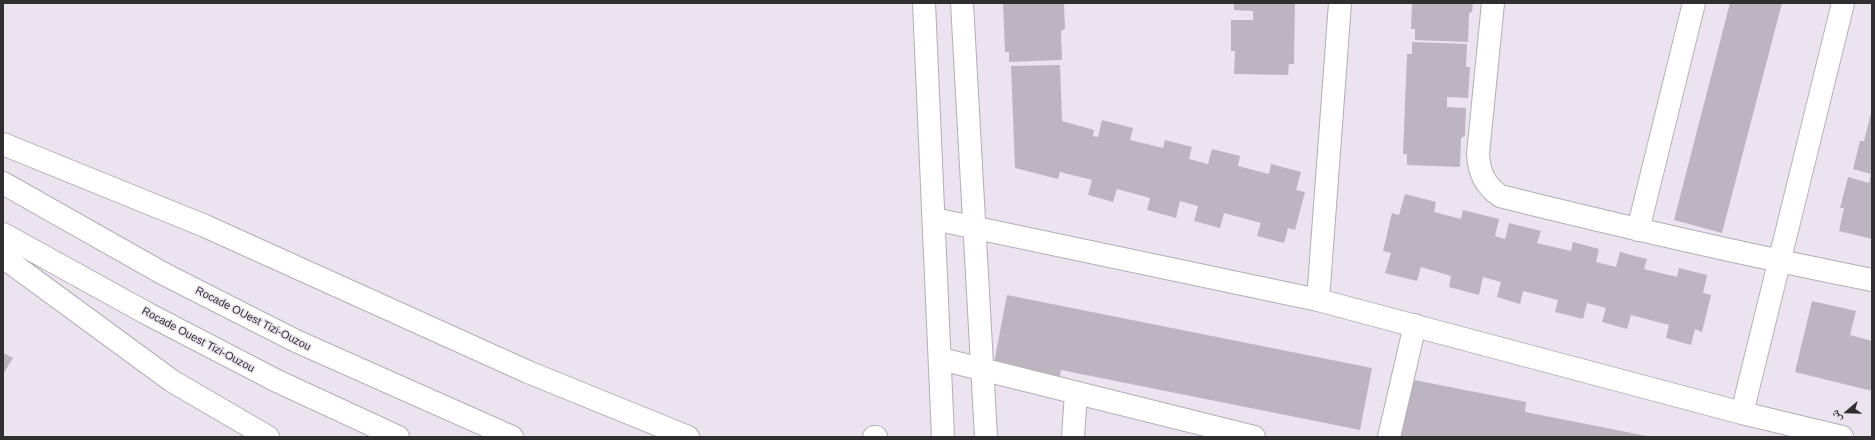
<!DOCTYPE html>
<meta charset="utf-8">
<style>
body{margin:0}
#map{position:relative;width:1875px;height:440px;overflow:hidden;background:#ebe4ef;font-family:Helvetica,"Noto Naskh Arabic",sans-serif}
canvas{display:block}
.frame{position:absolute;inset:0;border:4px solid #312e32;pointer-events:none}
.north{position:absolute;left:1827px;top:392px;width:40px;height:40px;-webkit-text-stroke:3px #ebe4ef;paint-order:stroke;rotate:250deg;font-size:11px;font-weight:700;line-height:16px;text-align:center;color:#312e32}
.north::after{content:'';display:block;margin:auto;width:14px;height:18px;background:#312e32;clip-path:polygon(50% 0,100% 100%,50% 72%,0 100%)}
</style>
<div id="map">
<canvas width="1875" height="440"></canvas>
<div class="frame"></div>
<div class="north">ش</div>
</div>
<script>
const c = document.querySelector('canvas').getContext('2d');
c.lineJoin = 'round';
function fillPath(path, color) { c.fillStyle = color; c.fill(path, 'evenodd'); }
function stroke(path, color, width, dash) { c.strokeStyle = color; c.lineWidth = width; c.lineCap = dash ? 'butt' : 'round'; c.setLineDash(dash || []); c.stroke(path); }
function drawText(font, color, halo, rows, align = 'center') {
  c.font = font + ' Helvetica,sans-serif'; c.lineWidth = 3; c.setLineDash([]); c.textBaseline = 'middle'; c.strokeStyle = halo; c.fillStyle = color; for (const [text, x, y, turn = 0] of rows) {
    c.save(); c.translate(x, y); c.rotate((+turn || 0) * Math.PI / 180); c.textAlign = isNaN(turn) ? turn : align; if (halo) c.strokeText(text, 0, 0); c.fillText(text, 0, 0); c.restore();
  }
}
const building = new Path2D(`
 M1003 3H1064L1065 29 1061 31 1062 60 1009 62V52H1005Z
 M1234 3H1295L1294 64H1289L1288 75 1234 74 1235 51H1231V20H1253V11L1234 10Z
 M1412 3H1473L1472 12 1469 13 1468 42 1415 40V29H1411Z
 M1730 3H1782L1722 233 1674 220Z
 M1412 42 1467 44 1466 67H1470L1468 98 1447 97V107L1466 108 1465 136 1461 138 1460 167 1407 165V154H1403L1407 54H1412Z
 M1060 65 1062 121 1094 130 1093 136 1098 137 1102 120 1133 128 1130 140 1163 148 1165 140 1192 147 1189 159 1208 164 1212 149 1240 156 1238 166 1269 174 1271 164 1301 172 1296 190 1305 192 1295 230 1288 228 1284 243 1257 236 1261 223 1224 213 1220 228 1194 221 1198 206 1180 201 1176 218 1147 210 1150 198 1117 189 1113 202 1088 195 1092 180 1060 172 1058 179 1015 168 1011 66Z
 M1871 113H1872V239L1839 231 1844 208H1840L1848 177 1869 183 1871 174 1853 169 1860 141H1864Z
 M1405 194 1436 202 1434 212 1461 219 1463 210 1499 219 1495 236 1505 239 1509 223 1541 231 1537 243 1571 251 1573 242 1599 249 1596 262 1616 267 1620 252 1647 259 1644 269 1677 277 1679 268 1707 275 1703 293 1711 295 1702 332 1695 329 1691 345 1666 338 1669 325 1631 315 1627 329 1602 322 1606 308 1587 303 1583 319 1555 312 1558 300 1523 291 1520 304 1497 297 1501 282 1483 277 1479 295 1449 287 1451 276 1421 267 1417 281 1385 273 1391 253 1383 251 1392 213 1399 215Z
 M1007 295 1372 368 1360 430 1061 370 1059 381 993 368Z
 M1812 301 1856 311 1850 335 1872 341V391L1795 372Z
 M3 353 13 358 3 374Z
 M1409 379 1526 402 1525 412 1652 437H1398Z`);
const minor = new Path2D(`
 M924 3 943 437
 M962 3 986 437
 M1493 3 1478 154C1479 173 1485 185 1500 196 1624 227 1747 255 1872 280
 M934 219 1318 300 1742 413 1842 437
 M1638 230 1694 3
 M1318 300 1340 3
 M941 359 1254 437
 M1742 413 1843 3
 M1073 437 1076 393
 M1389 437 1415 325`);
const highway = new Path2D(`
 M3 144 205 226 528 372 688 437
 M3 183 164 274 296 341 512 437
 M3 234 148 314 277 381 398 437
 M3 257 172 381 268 437
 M874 437H876`);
const streetNames = [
 ["Rocade OUest Tizi-Ouzou",253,319,27],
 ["Rocade Ouest Tizi-Ouzou",198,340,28]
];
fillPath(building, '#bcb5c0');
stroke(minor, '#b4adb8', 24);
stroke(highway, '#b4adb8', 24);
stroke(minor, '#fff', 22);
stroke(highway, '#fff', 22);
drawText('11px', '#312e32', '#ebe4ef', streetNames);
</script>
